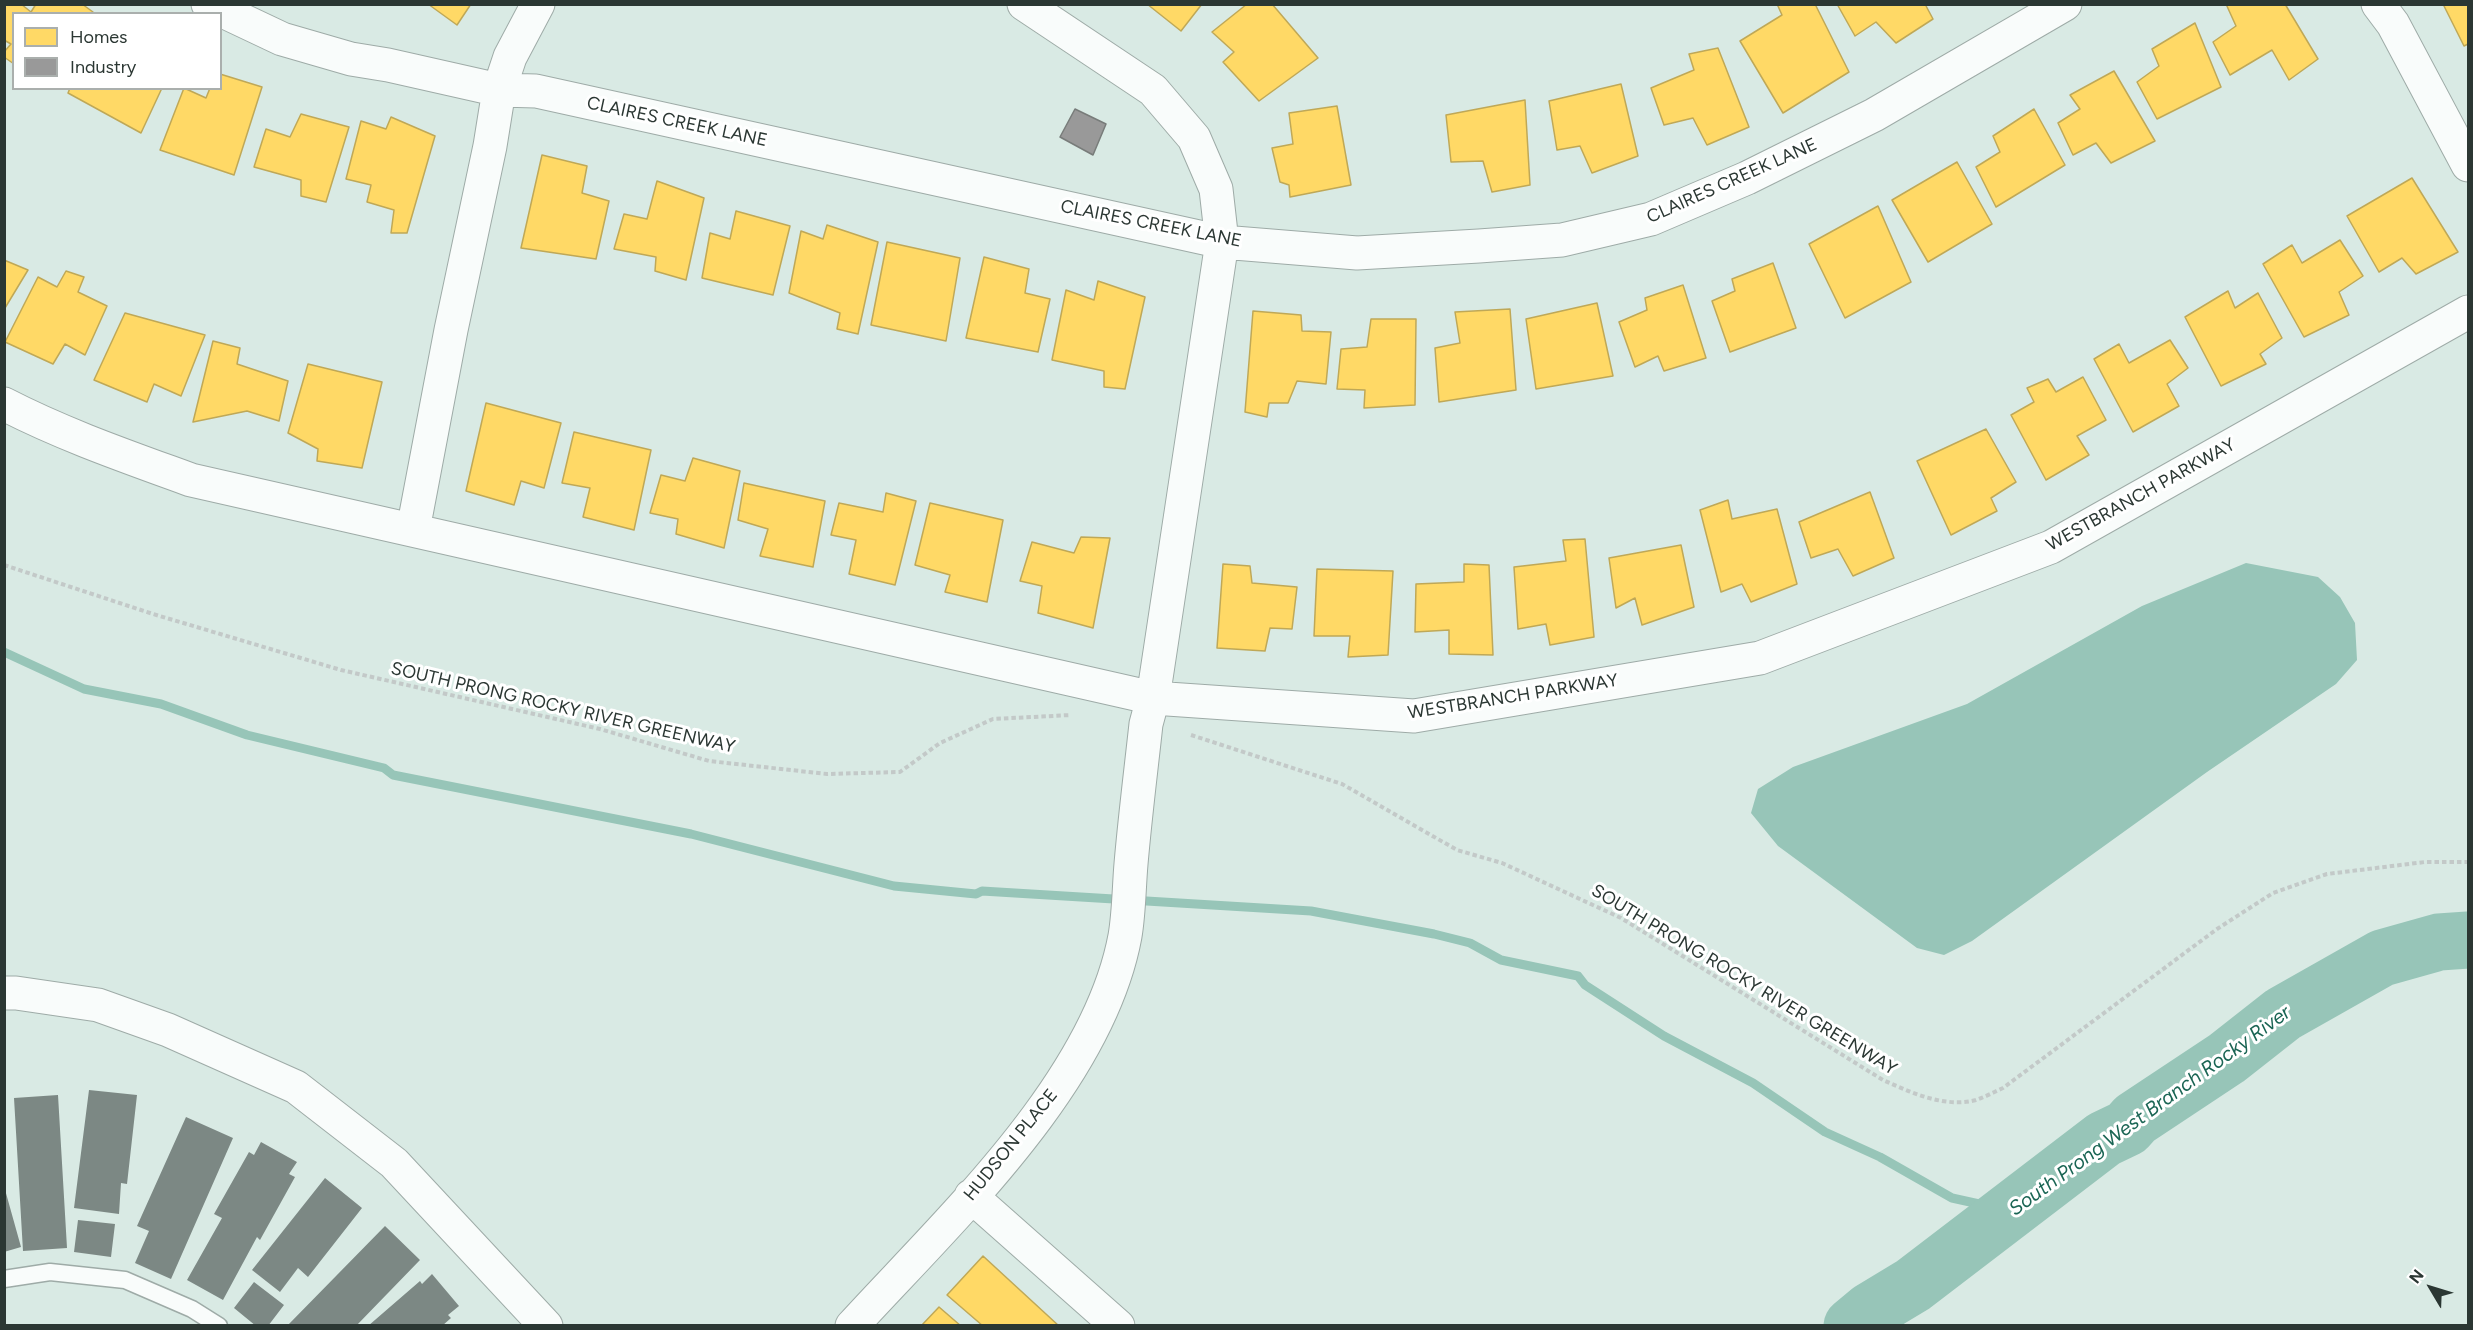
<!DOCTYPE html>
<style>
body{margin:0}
#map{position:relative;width:2473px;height:1330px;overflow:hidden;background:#d9eae4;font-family:Figtree,sans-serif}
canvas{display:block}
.frame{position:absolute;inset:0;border:6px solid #2b3733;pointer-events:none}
.legend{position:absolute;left:12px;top:12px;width:210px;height:78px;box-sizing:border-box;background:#fff;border:2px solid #aaafad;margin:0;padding:8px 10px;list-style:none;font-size:18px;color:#2b3733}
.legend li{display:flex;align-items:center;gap:12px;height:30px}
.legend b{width:30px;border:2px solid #aaafad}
.north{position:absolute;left:2401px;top:1258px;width:60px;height:60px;-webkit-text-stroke:4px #fff;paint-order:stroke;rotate:308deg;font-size:16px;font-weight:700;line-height:24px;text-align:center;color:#2b3733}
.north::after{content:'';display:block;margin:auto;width:21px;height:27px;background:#2b3733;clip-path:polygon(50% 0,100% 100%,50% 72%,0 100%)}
</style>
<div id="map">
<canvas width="2473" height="1330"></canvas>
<div class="frame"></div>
<ul class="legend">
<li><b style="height:16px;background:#ffd966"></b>Homes</li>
<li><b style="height:16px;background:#999"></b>Industry</li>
</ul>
<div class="north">N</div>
</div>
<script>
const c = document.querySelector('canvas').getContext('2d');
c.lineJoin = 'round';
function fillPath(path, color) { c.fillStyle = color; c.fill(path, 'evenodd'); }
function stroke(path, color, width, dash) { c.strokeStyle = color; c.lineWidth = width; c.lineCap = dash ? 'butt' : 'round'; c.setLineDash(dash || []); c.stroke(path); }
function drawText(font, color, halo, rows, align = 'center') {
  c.font = font + ' Figtree,sans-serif'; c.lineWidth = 6; c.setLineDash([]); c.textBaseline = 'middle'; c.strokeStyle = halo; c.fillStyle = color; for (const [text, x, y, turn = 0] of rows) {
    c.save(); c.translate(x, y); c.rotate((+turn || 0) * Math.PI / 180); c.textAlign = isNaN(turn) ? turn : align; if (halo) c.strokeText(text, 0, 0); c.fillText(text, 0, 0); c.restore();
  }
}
const water = new Path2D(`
 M2246 563 2318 577 2340 597 2355 623 2357 660 2336 684 2207 772 1972 941 1944 955 1917 948 1778 846 1751 813 1758 789 1793 767 1967 704 2142 606Z`);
const homes = new Path2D(`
 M4 4H21L31 12 36 4H82L93 12 92 14H14V64L4 57V52L11 44 4 40Z
 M428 4H471L457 25Z
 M1147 4H1202L1181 31Z
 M1247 4H1272L1318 58 1259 101 1223 62 1234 52 1212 32Z
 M1777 4H1815L1849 72 1783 113 1740 41 1782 15Z
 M1837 4H1925L1933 19 1896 43 1876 22 1855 36Z
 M2226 4H2285L2318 59 2289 80 2272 50 2230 75 2213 42 2236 26Z
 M2443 4H2468V44L2464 46Z
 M2195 23 2221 87 2157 119 2137 82 2159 66 2152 49Z
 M1718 48 1749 127 1707 145 1693 118 1664 125 1651 88 1694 70 1689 54Z
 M2114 71 2155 141 2111 163 2096 143 2073 155 2058 123 2080 109 2070 95Z
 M220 74 262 87 234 175 160 150 184 88 206 98 210 88H220Z
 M1621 84 1638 156 1592 173 1580 146 1557 150 1549 101Z
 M70 88H162L141 133 68 93Z
 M1525 100 1530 185 1492 192 1483 161 1451 162 1446 115Z
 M1337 106 1351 185 1290 197 1289 185 1280 182 1272 148 1293 144 1289 113Z
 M2034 109 2065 165 1996 207 1976 167 2000 152 1993 136Z
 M301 114 349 127 326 202 301 196V180L254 167 266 129 290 137Z
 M391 117 435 136 407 233H391L394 210 367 202 371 185 346 179 361 121 386 129Z
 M542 155 587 166 582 193 609 201 596 259 521 248Z
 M1957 162 1992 224 1928 262 1892 200Z
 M2412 178 2458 252 2416 274 2402 258 2379 272 2347 216Z
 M657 181 704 198 686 280 655 271 656 257 614 249 624 214 647 219Z
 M1878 206 1911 282 1845 318 1809 244Z
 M736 211 790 226 773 295 702 278 710 233 730 239Z
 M827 225 878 242 858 334 837 329 840 313 789 293 801 231 823 239Z
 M2340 240 2363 276 2339 292 2349 315 2304 337 2263 264 2292 245 2302 263Z
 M887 242 960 258 946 341 871 325Z
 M984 257 1029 269 1025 293 1050 299 1038 352 966 338Z
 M4 260 28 270 5 308H4Z
 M1773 263 1796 328 1730 352 1712 301 1735 291 1732 279Z
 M66 271 84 277 78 292 107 306 85 355 65 344 53 364 5 342 38 277 57 287Z
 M1098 281 1145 297 1125 389 1104 387V371L1052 360 1066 290 1094 300Z
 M1683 285 1706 358 1664 371 1658 356 1635 367 1619 322 1647 310 1645 298Z
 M2228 291 2235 308 2258 293 2282 338 2260 354 2266 364 2221 386 2185 317Z
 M1597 303 1613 376 1536 389 1526 319Z
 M1510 309 1516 390 1439 402 1435 348 1460 343 1455 312Z
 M1253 311 1301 315 1302 331 1331 332 1326 384 1297 381 1288 403H1269L1267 417 1245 412Z
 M125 313 205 335 181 396 154 384 147 402 94 380Z
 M1371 319H1416L1415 405 1364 408 1365 390 1337 389 1341 349 1367 347Z
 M2170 340 2188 368 2167 384 2179 406 2133 432 2094 359 2119 344 2129 363Z
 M213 341 240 348 237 364 288 381 279 421 247 411 193 422Z
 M308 364 382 382 362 468 317 461 318 449 288 433Z
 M2083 377 2106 420 2077 436 2089 455 2046 480 2011 415 2034 402 2027 388 2048 379 2056 392Z
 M486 403 561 423 544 488 521 481 514 505 466 491Z
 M1986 429 2016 482 1991 498 1997 511 1951 535 1917 461Z
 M574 432 651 450 634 530 583 517 590 488 562 483Z
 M693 458 740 471 724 548 676 534 678 519 650 513 661 475 685 481Z
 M744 483 825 501 813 567 760 556 768 529 738 520Z
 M1870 492 1894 558 1853 576 1838 549 1811 558 1799 522Z
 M886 493 916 501 895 585 849 574 856 540 831 535 839 503 883 512Z
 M1728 500 1732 519 1777 509 1797 584 1751 602 1742 584 1721 592 1700 510Z
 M930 503 1003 520 987 602 945 592 950 575 915 565Z
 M1081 537 1110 538 1093 628 1038 613 1042 586 1020 581 1032 542 1074 553Z
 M1585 539 1594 637 1550 645 1546 624 1518 629 1514 567 1566 561 1563 540Z
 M1681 545 1694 607 1642 625 1635 598 1616 608 1609 558Z
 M1223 564 1250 566 1252 583 1297 587 1292 629 1270 628 1265 651 1217 648Z
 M1464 564 1489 565 1493 655 1449 654V630L1415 632 1416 584 1464 582Z
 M1317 569 1393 571 1388 655 1348 657 1350 636H1314Z
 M983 1256 1059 1326H983L947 1295Z
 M939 1307 961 1326H921Z`);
const industry = new Path2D(`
 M1075 109 1106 124 1093 155 1060 137Z`);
const stream = new Path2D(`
 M4 652 84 689 161 704 247 735 384 768 393 775 691 834 894 886 976 894 982 891 1311 911 1434 934 1470 943 1501 960 1578 976 1585 985 1664 1036 1753 1083 1825 1132 1880 1157 1952 1198 2011 1211`);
const river = new Path2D(`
 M1852 1326 1870 1311 1913 1285 2104 1139 2127 1128 2135 1119 2227 1058 2283 1014 2382 958 2439 942 2468 940`);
const building = new Path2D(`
 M89 1090 137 1095 127 1184 121 1183 119 1214 74 1208Z
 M58 1095 67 1248 23 1251 14 1098Z
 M186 1117 233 1138 171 1279 135 1263 149 1231 137 1226Z
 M261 1142 297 1162 289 1174 295 1177 260 1240 257 1237 223 1300 187 1280 222 1218 214 1214 249 1152 254 1155Z
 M325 1178 362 1208 308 1277 298 1268 280 1292 252 1270Z
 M4 1186 21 1247 4 1252Z
 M78 1220 115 1224 111 1257 74 1252Z
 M385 1226 420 1260 356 1326H287Z
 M432 1274 459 1306 448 1315 451 1318 442 1326H368L420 1281 422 1284Z
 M254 1282 284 1305 268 1326H256L234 1308Z`);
const path = new Path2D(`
 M4 565 153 614 341 670 600 729 709 761 827 774 900 772 940 743 993 719 1071 715
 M1191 735 1342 784 1457 850 1502 863 1621 918 1883 1080C1912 1093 1944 1108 1976 1100 1985 1097 1994 1092 2003 1088L2217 929 2273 893 2327 874 2425 862H2468`);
const lane = new Path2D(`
 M4 1279 50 1272 125 1280 192 1309 219 1326`);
const street = new Path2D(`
 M208 4 282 39 351 59 388 65 499 90 536 91 1222 242 1357 253 1479 246 1562 240 1651 219 1747 178 1874 115 2065 4
 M1024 4 1153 90 1194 138 1216 189 1222 242 1153 698 1414 716 1760 658 2051 547 2468 312
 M2378 4 2393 24 2468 165
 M4 404C64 435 128 457 191 480L1153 698 1146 724C1141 770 1135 817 1131 864 1129 887 1129 913 1125 936 1098 1082 950 1219 852 1326
 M413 530 451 330 490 146 499 90 510 57 538 4
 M4 993H16L98 1005 168 1030 296 1087 394 1163 546 1326
 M971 1196 1118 1326`);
const streetNames = [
 ["CLAIRES CREEK LANE",677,122,12],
 ["CLAIRES CREEK LANE",1732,181,-24],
 ["CLAIRES CREEK LANE",1151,224,11],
 ["WESTBRANCH PARKWAY",2141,495,-29],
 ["WESTBRANCH PARKWAY",1513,697,-9],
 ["SOUTH PRONG ROCKY RIVER GREENWAY",563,708,13],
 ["SOUTH PRONG ROCKY RIVER GREENWAY",1744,980,31],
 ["HUDSON PLACE",1011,1145,-51]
];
const waterNames = [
 ["South Prong West Branch Rocky River",2150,1111,-36]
];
fillPath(water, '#97c5b8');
fillPath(homes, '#ffd966');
stroke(homes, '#bfa857', 1.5);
fillPath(industry, '#999');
stroke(industry, '#787c7a', 1.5);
stroke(stream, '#97c5b8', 9);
stroke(river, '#97c5b8', 57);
fillPath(building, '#7c8884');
stroke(lane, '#9eaba7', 19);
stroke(street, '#9eaba7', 35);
stroke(path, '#c3c9c8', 4, [4.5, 3]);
stroke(lane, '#f9fcfb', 16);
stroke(street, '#f9fcfb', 33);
drawText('18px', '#2b3733', '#fff', streetNames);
drawText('italic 20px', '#1a6554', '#fff', waterNames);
</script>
